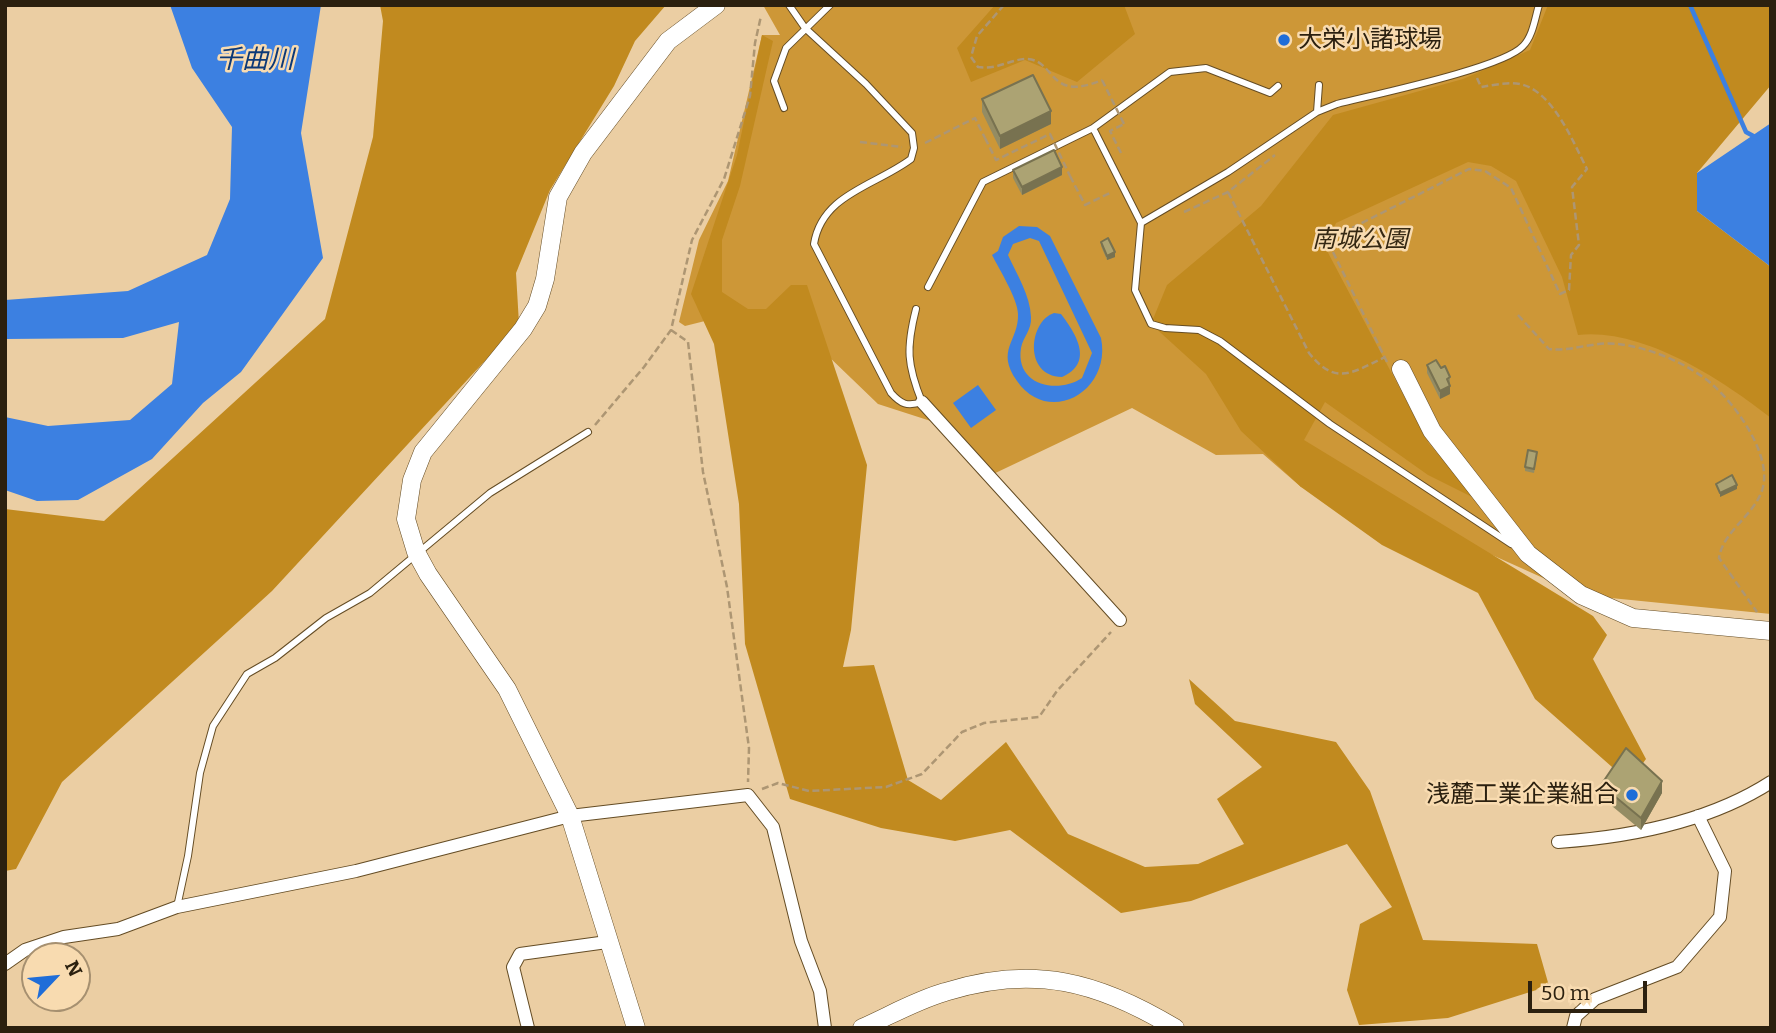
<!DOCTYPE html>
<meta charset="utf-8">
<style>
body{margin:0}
#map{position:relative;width:1776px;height:1033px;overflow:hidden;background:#ebcea3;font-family:Bitter,serif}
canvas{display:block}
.frame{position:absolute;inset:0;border:7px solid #2b200f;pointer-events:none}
.north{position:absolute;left:21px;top:942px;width:70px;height:70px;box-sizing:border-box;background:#f8dbb0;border:2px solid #a69070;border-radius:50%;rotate:64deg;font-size:19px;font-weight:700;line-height:28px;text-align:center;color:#2b200f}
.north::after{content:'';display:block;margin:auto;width:24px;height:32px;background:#1f6dd8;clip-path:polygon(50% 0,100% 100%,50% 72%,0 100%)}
.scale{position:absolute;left:1528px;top:981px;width:119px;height:32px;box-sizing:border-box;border:4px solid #2b200f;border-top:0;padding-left:9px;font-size:21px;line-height:24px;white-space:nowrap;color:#2b200f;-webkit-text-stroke:5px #f8dbb0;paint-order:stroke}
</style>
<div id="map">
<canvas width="1776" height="1033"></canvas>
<div class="frame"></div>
<div class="north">N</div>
<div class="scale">50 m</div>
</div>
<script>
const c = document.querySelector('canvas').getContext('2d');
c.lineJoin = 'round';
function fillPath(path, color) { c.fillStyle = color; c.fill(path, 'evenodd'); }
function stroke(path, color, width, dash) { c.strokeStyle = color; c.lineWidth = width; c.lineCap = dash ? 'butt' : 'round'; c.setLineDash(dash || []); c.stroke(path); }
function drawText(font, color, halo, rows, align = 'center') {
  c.font = font + ' Bitter,"Noto Sans JP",serif'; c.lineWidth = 5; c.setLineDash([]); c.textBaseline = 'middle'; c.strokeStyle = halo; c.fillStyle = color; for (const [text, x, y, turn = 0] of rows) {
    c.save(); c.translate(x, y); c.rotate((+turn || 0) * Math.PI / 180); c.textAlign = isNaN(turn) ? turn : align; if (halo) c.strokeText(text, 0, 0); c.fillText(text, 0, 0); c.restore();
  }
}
const green = new Path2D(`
 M763 5H1680L1538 84 1771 304V614L1581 595 1461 541 1301 487 1263 454 1216 455 1132 408 987 477 940 424 878 404 798 327 717 318 685 326 679 322 699 240 728 181 762 35H780Z`);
const forest = new Path2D(`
 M380 5H666L635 41 614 86 550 190 516 273 519 324 272 591 62 782 16 869 5 871V509L104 521 325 319 373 137 383 21Z
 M995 5H1124L1135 34 1077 82 1025 60 971 82 957 48Z
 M1548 5H1771V85L1697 173V211L1771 267V418C1721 379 1643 328 1578 335L1562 277 1516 181 1491 166 1468 162 1336 223 1325 247 1429 444 1478 500 1428 475 1325 402 1304 440 1593 616 1607 635 1593 659 1646 759 1629 782 1535 699 1478 593 1382 545 1301 487 1241 431 1206 374 1151 324 1167 285 1261 206 1333 115 1463 79 1530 50Z
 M762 35 773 41 740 186 722 240V292L748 309H766L791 285H807L867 465 851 630 843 667 874 665 908 780 941 800 1006 742 1068 834 1145 867 1198 864 1244 844 1217 799 1262 767 1195 704 1189 679 1235 721 1336 742 1370 791 1423 940 1537 944 1549 986 1448 1018 1359 1025 1347 990 1360 924 1392 907 1347 844 1191 901 1121 913 1010 830 955 841 881 828 790 799 745 644 739 504 714 344 691 294 737 155Z`);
const water = new Path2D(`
 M170 5H321L301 133 323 258 241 372 203 403 152 459 78 500 37 501 5 490V417L48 426 130 420 172 384 179 322 123 338 5 339V300L128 291 207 255 230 199 232 127 192 68Z
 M1771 123V267L1697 211V173Z
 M1019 226 1037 227 1050 236 1101 338C1112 391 1049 427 1017 381 995 350 1019 341 1018 314 1018 299 999 269 992 255L998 251 1003 237ZM1030 238 1039 241 1092 353 1082 378C1058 394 1015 386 1021 348 1023 337 1032 330 1031 317 1030 295 1017 275 1008 255L1013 244Z
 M1054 313 1061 314C1077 335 1094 363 1062 377 1023 376 1029 321 1054 313Z
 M978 385 996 410 971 428 953 403Z`);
const stream = new Path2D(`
 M1690 5 1746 132 1757 138`);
const path = new Path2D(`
 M1004 5 977 36 971 57 978 67C998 70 1010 59 1027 59 1056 60 1048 103 1102 80
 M860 142 902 147
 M925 143 975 118 985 138
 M1121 153 1110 131 1124 124
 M1070 176 1085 205 1112 192
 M1228 192 1309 353C1335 386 1352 373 1385 357
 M1184 212 1228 192 1275 155
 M1518 315 1549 349C1571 352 1594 341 1617 344 1649 347 1690 364 1714 386 1737 407 1771 454 1763 487 1756 515 1723 530 1719 558L1757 612
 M671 330 688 342 703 472 727 587 749 748 748 782
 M1387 362 1332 250 1336 236 1469 169 1485 171 1511 188 1560 294 1569 290 1571 255 1579 245 1572 187 1587 169C1573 142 1553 91 1520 84 1508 82 1493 85 1481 87L1477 78
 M595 425 644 367 671 330 692 240 724 179 750 96 755 43 761 16
 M762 789 778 783 809 791 886 787 922 774 962 732 984 723 1039 717 1057 691 1111 632`);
const lane = new Path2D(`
 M789 5 805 28 866 84 912 133 914 148 911 159C875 186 822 194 814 244L891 393C901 404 907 407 922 402 907 365 906 348 916 309
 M784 108 774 81 786 48 830 5
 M1317 112 1337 104C1372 95 1503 68 1523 46 1533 36 1535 18 1539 5
 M1093 128 1170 72 1206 68 1270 93 1278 86
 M1141 223 1228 172 1317 112 1319 85
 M928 287 983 182 1093 128 1141 223 1135 290 1151 324 1165 328 1199 330 1220 341 1330 424 1511 544
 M177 907 188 856 200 773 213 726 247 674 275 658 326 618 370 593 490 493 588 432`);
const street = new Path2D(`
 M922 402 1120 620
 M1558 842C1630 837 1709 822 1771 782
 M5 964 25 950 64 937 118 929 177 907 356 871 570 816 748 795 773 827 801 941 820 991 825 1028
 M528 1028 513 967 520 954 607 942
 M1573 1028 1576 1016 1595 999 1677 967 1720 917 1725 871 1698 816`);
const secondary = new Path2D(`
 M1401 369 1432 431 1528 554 1581 595 1633 618 1771 631
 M636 1028 570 816 507 689 428 574 416 552 406 519 412 480 423 452 523 329 537 306 545 279 558 197 583 153 668 41 716 5
 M862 1028C889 1016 917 1000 945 992 1034 964 1099 982 1175 1028`);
const pathBridge = new Path2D(`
 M1102 80 1124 124
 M985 138 996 160 1050 134 1070 176`);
const wall = new Path2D(`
 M982 99 1051 124 1000 149 982 112Z
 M1013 170 1062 175 1022 195 1013 178Z
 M1101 242 1115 257 1107 260 1101 246Z
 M1427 365 1441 368 1450 377V394L1440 399 1427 373Z
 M1537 456 1534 473 1525 471V467Z
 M1601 785 1662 793 1641 830 1601 797Z`);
const shadedWall = new Path2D(`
 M1051 111V124L1000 149V136Z
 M1062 167V175L1022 195V187Z
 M1115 252V257L1107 260V256Z
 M1450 386V394L1440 399V391Z
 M1737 485V489L1720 497V493Z
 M1662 781V793L1641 830V818Z`);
const building = new Path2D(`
 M1033 75 1051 111 1000 136 982 99Z
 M1054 150 1062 167 1022 187 1013 170Z
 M1108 238 1115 252 1107 256 1101 242Z
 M1436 360 1441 368 1445 366 1450 377 1447 379 1450 386 1440 391 1427 365Z
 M1528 450 1537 452 1534 469 1525 467Z
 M1732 475 1737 485 1720 493 1716 484Z
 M1626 748 1662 781 1641 818 1601 785Z`);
const markers = [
 [1284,40,7,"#1f6dd8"],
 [1632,795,7,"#1f6dd8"]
];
const poiNames = [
 ["大栄小諸球場",1298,40],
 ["浅麓工業企業組合",1618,795,"right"]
];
const parkNames = [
 ["南城公園",1360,240]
];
const waterNames = [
 ["千曲川",255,61]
];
fillPath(green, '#cd9737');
fillPath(forest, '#c18a1f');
fillPath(water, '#3c80e1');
stroke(stream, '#3c80e1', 4.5);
stroke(lane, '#644c24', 8);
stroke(street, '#644c24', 14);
stroke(secondary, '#644c24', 19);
stroke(path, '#ad9673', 2.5, [7, 3.5]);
stroke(lane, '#fff', 6);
stroke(street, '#fff', 12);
stroke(secondary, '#fff', 18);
stroke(pathBridge, '#ad9673', 2.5, [7, 3.5]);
fillPath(wall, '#948c63');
fillPath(shadedWall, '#787250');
fillPath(building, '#aca373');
stroke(building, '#787250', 2);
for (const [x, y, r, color] of markers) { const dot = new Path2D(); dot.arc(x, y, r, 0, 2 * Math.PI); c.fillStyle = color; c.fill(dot); stroke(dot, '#f8dbb0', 2.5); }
drawText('24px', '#2b200f', '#f8dbb0', poiNames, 'left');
drawText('italic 24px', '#352813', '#f8dbb0', parkNames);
drawText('italic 26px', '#0c3977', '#f8dbb0', waterNames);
</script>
